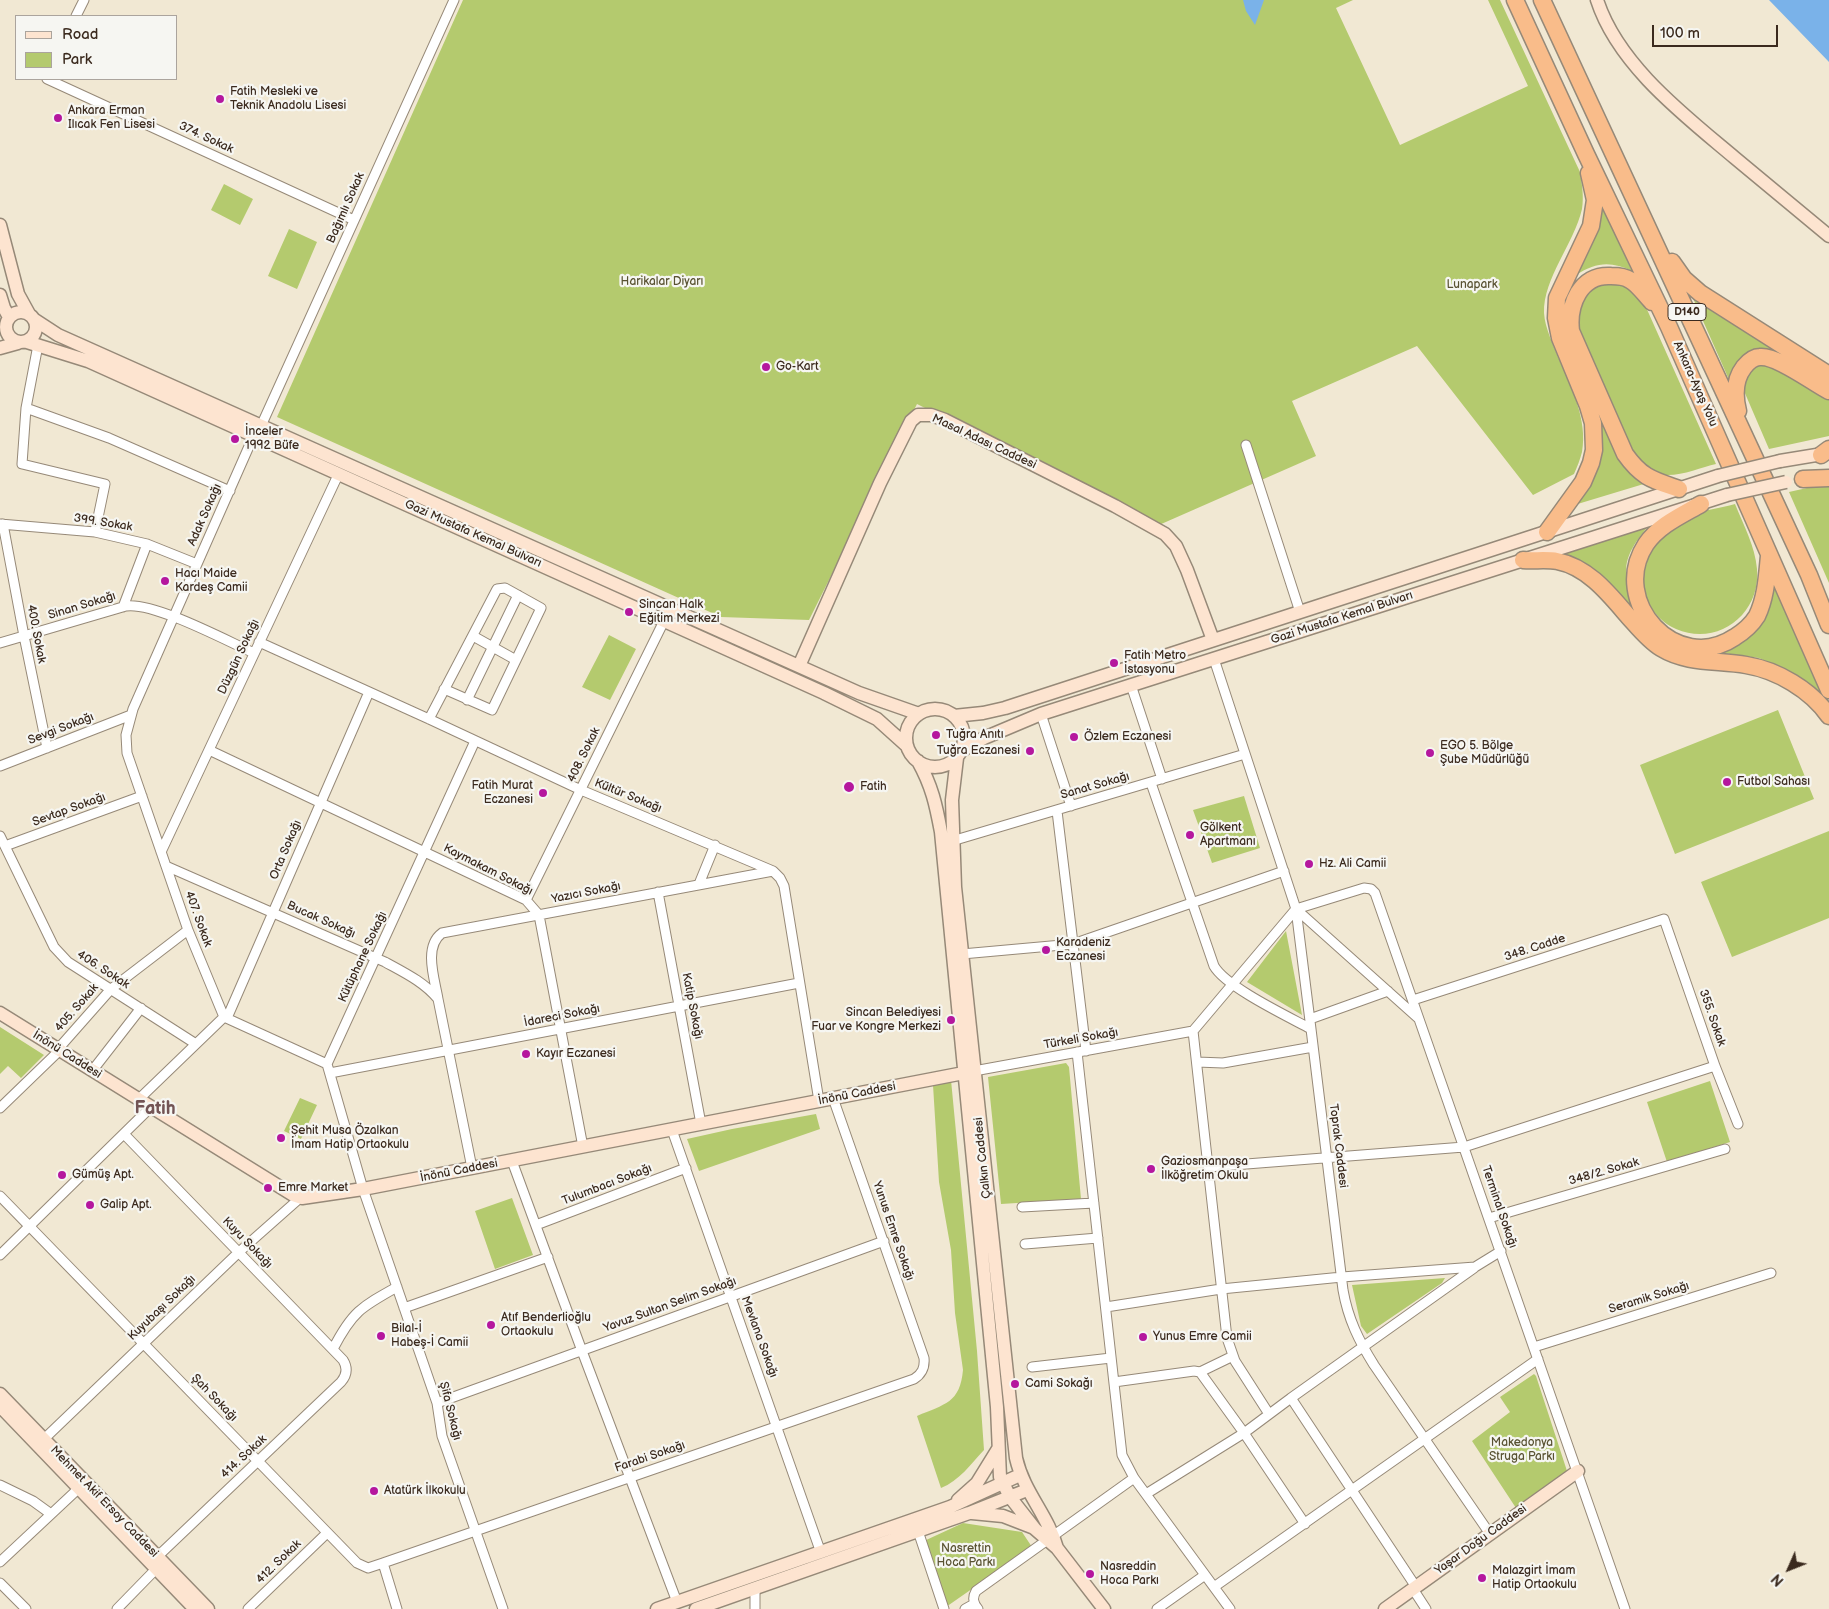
<!DOCTYPE html>
<meta charset="utf-8">
<style>
body{margin:0}
#map{position:relative;width:1829px;height:1609px;overflow:hidden;background:#f1e8d3;font-family:"Balsamiq Sans",sans-serif}
canvas{display:block}
.legend{position:absolute;left:15px;top:15px;width:162px;height:65px;box-sizing:border-box;background:#f6f6f2;border:1px solid #aba49d;margin:0;padding:6px 9px;list-style:none;font-size:15px;color:#3b2a1e}
.legend li{display:flex;align-items:center;gap:10px;height:25px}
.legend b{width:25px;border:1px solid #aba49d}
.north{position:absolute;left:1764px;top:1544px;width:50px;height:50px;-webkit-text-stroke:4px #f6f6f2;paint-order:stroke;rotate:226deg;font-size:14px;font-weight:700;line-height:20px;text-align:center;color:#3b2a1e}
.north::after{content:'';display:block;margin:auto;width:18px;height:22px;background:#3b2a1e;clip-path:polygon(50% 0,100% 100%,50% 72%,0 100%)}
.scale{position:absolute;left:1652px;top:25px;width:126px;height:22px;box-sizing:border-box;border:2px solid #3b2a1e;border-top:0;padding-left:6px;font-size:15px;line-height:18px;white-space:nowrap;color:#3b2a1e;-webkit-text-stroke:4px #f6f6f2;paint-order:stroke}
</style>
<div id="map">
<canvas width="1829" height="1609"></canvas>
<ul class="legend">
<li><b style="height:6px;background:#fde4d0"></b>Road</li>
<li><b style="height:14px;background:#b4ca6e"></b>Park</li>
</ul>
<div class="north">N</div>
<div class="scale">100 m</div>
</div>
<script>
const c = document.querySelector('canvas').getContext('2d');
c.lineJoin = 'round';
function fillPath(path, color) { c.fillStyle = color; c.fill(path, 'evenodd'); }
function stroke(path, color, width, dash) { c.strokeStyle = color; c.lineWidth = width; c.lineCap = dash ? 'butt' : 'round'; c.setLineDash(dash || []); c.stroke(path); }
function drawText(font, color, halo, rows, align = 'center') {
  c.font = font + ' "Balsamiq Sans",sans-serif'; c.lineWidth = 4.5; c.setLineDash([]); c.textBaseline = 'middle'; c.strokeStyle = halo; c.fillStyle = color; for (const [text, x, y, turn = 0] of rows) {
    c.save(); c.translate(x, y); c.rotate((+turn || 0) * Math.PI / 180); c.textAlign = isNaN(turn) ? turn : align; if (halo) c.strokeText(text, 0, 0); c.fillText(text, 0, 0); c.restore();
  }
}
const green = new Path2D(`
 M463 0H1353L1336 8 1400 145 1528 86 1488 0H1500L1580 172C1582 185 1584 196 1582 209 1574 244 1543 278 1544 313 1545 328 1553 344 1558 357 1571 386 1588 420 1582 452 1580 460 1577 467 1574 474L1533 495 1417 346 1292 401 1316 456 1159 525 917 404 809 620 721 617 277 417Z
 M224 184 253 199 240 225 211 210Z
 M1598 197 1632 271C1611 261 1596 262 1576 275Z
 M289 229 317 242 297 289 268 276Z
 M1614 281 1630 288 1645 305 1716 464C1698 468 1671 481 1653 472 1646 468 1640 461 1635 456L1579 330 1578 306 1594 286Z
 M1692 296 1794 364 1770 354 1730 382Z
 M1760 363 1770 365 1829 400V436L1769 449 1744 391C1743 375 1747 371 1760 363Z
 M1594 403 1647 483 1571 506 1582 490Z
 M1829 483V583L1789 492Z
 M1735 504C1744 526 1755 546 1757 569 1761 614 1718 647 1676 629 1660 622 1646 606 1644 589 1642 578 1641 559 1648 549 1653 541 1665 535 1672 530 1678 525 1684 519 1690 516 1703 510 1721 508 1735 504Z
 M1651 523C1613 566 1624 580 1648 625L1592 569 1578 559 1558 553Z
 M1772 577 1824 699 1774 665 1759 658 1716 652 1740 636Z
 M609 635 636 649 610 700 582 687Z
 M1778 710 1814 799 1675 854 1640 765Z
 M1244 796 1260 848 1212 863 1193 810Z
 M1829 831V918L1732 957 1701 882Z
 M1286 931 1302 1015 1247 982Z
 M0 1027 44 1055 21 1078 8 1066 0 1074Z
 M1066 1063 1069 1067 1081 1199 1001 1204 988 1077Z
 M951 1080 977 1351 984 1450C971 1464 959 1481 941 1488L917 1416C945 1404 960 1403 963 1370L955 1313 951 1250 939 1182 933 1085Z
 M1710 1081 1730 1142 1667 1162 1647 1102Z
 M300 1098 317 1105 301 1139 284 1131Z
 M816 1114 820 1129 699 1171 687 1139 732 1129Z
 M512 1198 533 1255 495 1269 475 1211Z
 M1445 1278 1442 1283 1367 1334 1361 1326 1352 1285Z
 M1534 1374 1536 1376 1567 1471 1516 1508 1472 1441 1510 1412 1500 1397Z
 M963 1523 1022 1532 1032 1547 946 1607 924 1541Z`);
const water = new Path2D(`
 M1243 0H1264L1255 25 1246 11Z
 M1769 0H1829V62Z`);
const street = new Path2D(`
 M76 16 84 0
 M47 79 354 220
 M38 345 26 408 109 438 230 491
 M26 408 22 464 105 484 95 532
 M261 426 454 0
 M1246 445 1300 612
 M0 524 95 532 147 544 197 564
 M3 524 24 636 47 748
 M123 607 147 544
 M473 636 516 660
 M259 642 429 719 581 790 773 871 780 878 784 886 819 1101
 M0 643 126 606C154 602 225 640 254 653
 M1214 659 1296 909 1311 1029
 M1131 685 1162 779
 M467 700 518 595
 M1041 714 1071 806
 M429 719 497 589 505 588 541 608 492 710 444 689
 M475 741 327 1064 363 1189 437 1403 442 1436 503 1609
 M209 750 526 900 539 915 583 1147
 M0 766 131 715
 M1151 783 1214 966C1226 987 1287 1016 1311 1029L1343 1290C1348 1319 1359 1341 1374 1365L1490 1534
 M1057 811 1086 1051
 M0 836 54 947 68 962 196 1044
 M952 841 1245 754
 M5 846 142 796
 M161 852 339 473
 M166 866 385 962C405 973 424 982 438 999L472 1168
 M699 884 715 845
 M658 892 701 1124
 M526 900 664 621
 M1296 909 1364 888 1371 889 1375 893 1625 1609
 M1296 909 1419 1019
 M962 954 1073 944 1284 871
 M438 999C435 980 423 947 442 933L773 871
 M1413 1000 1664 919 1715 1066 1738 1124
 M224 1017 327 1064
 M227 1018 369 692
 M1310 1019 1388 991
 M58 1049 111 989 188 930
 M1077 1052 1122 1455 1134 1478 1230 1609
 M1197 1062 1223 1063 1313 1047
 M92 1071 141 1008
 M974 1071 1193 1031
 M330 1073 799 983
 M139 1099 224 1017 188 930 127 753 126 735 133 709 254 435
 M0 1108 60 1050
 M672 1130 821 1553
 M124 1134 343 1360C348 1368 347 1375 341 1382L157 1557
 M512 1161 582 1351 677 1602
 M1208 1167 1464 1147 1715 1066
 M0 1196 357 1563 368 1568 383 1563 397 1609
 M1022 1207 1094 1203
 M1489 1218 1725 1149
 M536 1225 686 1168
 M1025 1244 1098 1238
 M0 1255 151 1107
 M1106 1307 1221 1289 1342 1277 1475 1267 1501 1251
 M404 1308 548 1257
 M1534 1347 1771 1273
 M333 1349C352 1312 361 1307 397 1287
 M1032 1367 1111 1358
 M1200 1372 1233 1356
 M1114 1382 1194 1371 1200 1372 1244 1433 1305 1524
 M1291 1398 1474 1268
 M437 1403 884 1241
 M1269 1414 1235 1361 1227 1338 1193 1031 1296 909
 M44 1439 239 1252 300 1198
 M0 1485 33 1501 51 1514
 M1146 1494 1244 1433 1291 1398 1416 1587
 M918 1531 944 1609
 M0 1562 78 1489
 M383 1563 914 1379C922 1374 925 1368 924 1358L833 1098
 M0 1583 26 1609
 M1214 1587 1538 1359
 M755 1588V1609
 M1413 1589 1426 1609
 M117 1609 156 1569
 M248 1609 327 1533
 M965 1609 974 1604
 M978 1609C973 1603 972 1598 976 1591L1134 1478
 M1157 1609 1205 1575`);
const secondary = new Path2D(`
 M1597 0C1618 65 1684 115 1735 158 1766 184 1798 210 1829 236
 M0 225 18 294 29 314
 M0 295 4 308 9 317
 M6 327a15 15 0 1 1 30 0a15 15 0 1 1-30 0Z
 M35 320 58 335 859 693 919 714
 M27 342 88 361 824 693 877 719 907 746
 M0 348 18 343
 M1780 461 1829 453
 M799 666 880 483 911 421 918 415H931L945 420 1115 506 1165 534 1176 546 1187 570 1213 640
 M906 738a29 29 0 1 1 58 0a29 29 0 1 1-58 0Z
 M954 716 983 713 1005 708 1718 476
 M961 751 984 738 1041 714 1727 495
 M957 758 952 800 955 887 1016 1458C1024 1493 1048 1515 1057 1548
 M918 761C932 786 936 805 941 832L997 1407 1000 1477 1010 1497 1035 1529 1057 1548 1104 1609
 M0 1013 293 1195 302 1198 363 1189 974 1071
 M0 1394 208 1609
 M0 1406 195 1609
 M958 1500 977 1483 998 1449
 M972 1513 1003 1516 1034 1528
 M657 1609 950 1507 1020 1475
 M696 1609 969 1513 1027 1490
 M1385 1609 1578 1471`);
const highway = new Path2D(`
 M1515 0 1586 154 1669 327 1829 690
 M1542 0 1809 575 1829 625
 M1672 262 1684 279 1700 293 1829 375
 M1652 302C1645 295 1638 284 1630 280 1624 276 1617 276 1611 276 1580 274 1568 305 1571 331L1625 454C1642 478 1653 480 1679 489
 M1738 411C1734 395 1734 380 1744 367 1748 362 1754 357 1760 357 1777 355 1813 383 1829 391
 M1821 455 1829 449
 M1803 479 1829 478
 M1701 504C1682 515 1659 525 1646 544 1608 602 1677 676 1735 637 1743 632 1752 624 1757 616 1766 597 1767 576 1769 556
 M1547 532 1583 482 1591 463 1594 450 1593 423 1588 406 1560 338 1556 318 1557 298 1591 226 1595 200 1589 173
 M1523 560C1534 561 1546 559 1557 561 1588 567 1609 594 1628 616 1638 627 1648 640 1661 648 1687 664 1717 660 1746 665 1777 670 1811 690 1829 716`);
const secondaryBridge = new Path2D(`
 M1718 476 1780 461
 M1727 495 1786 482`);
const markers = [
 [220,99,5,"#b5179e"],
 [58,118,5,"#b5179e"],
 [766,367,5,"#b5179e"],
 [235,439,5,"#b5179e"],
 [165,581,5,"#b5179e"],
 [629,612,5,"#b5179e"],
 [1114,663,5,"#b5179e"],
 [936,735,5,"#b5179e"],
 [1074,737,5,"#b5179e"],
 [1030,751,5,"#b5179e"],
 [1430,753,5,"#b5179e"],
 [1727,782,5,"#b5179e"],
 [849,787,6,"#b5179e"],
 [543,793,5,"#b5179e"],
 [1190,835,5,"#b5179e"],
 [1309,864,5,"#b5179e"],
 [1046,950,5,"#b5179e"],
 [951,1020,5,"#b5179e"],
 [526,1054,5,"#b5179e"],
 [281,1138,5,"#b5179e"],
 [1151,1169,5,"#b5179e"],
 [62,1175,5,"#b5179e"],
 [268,1188,5,"#b5179e"],
 [90,1205,5,"#b5179e"],
 [491,1325,5,"#b5179e"],
 [381,1336,5,"#b5179e"],
 [1143,1337,5,"#b5179e"],
 [1015,1384,5,"#b5179e"],
 [374,1491,5,"#b5179e"],
 [1090,1574,5,"#b5179e"],
 [1482,1578,5,"#b5179e"]
];
const shields = [
 [1687,312,38]
];
const shieldNames = [
 ["D140",1687,312]
];
const poiNames = [
 ["Fatih Mesleki ve",230,92],
 ["Teknik Anadolu Lisesi",230,106],
 ["Ankara Erman",68,111],
 ["Ilıcak Fen Lisesi",68,125],
 ["Go-Kart",776,367],
 ["İnceler",245,432],
 ["1992 Büfe",245,446],
 ["Hacı Maide",175,574],
 ["Kardeş Camii",175,588],
 ["Sincan Halk",639,605],
 ["Eğitim Merkezi",639,619],
 ["Fatih Metro",1124,656],
 ["İstasyonu",1124,670],
 ["Tuğra Anıtı",946,735],
 ["Özlem Eczanesi",1084,737],
 ["EGO 5. Bölge",1440,746],
 ["Şube Müdürlüğü",1440,760],
 ["Tuğra Eczanesi",1020,751,"right"],
 ["Futbol Sahası",1737,782],
 ["Fatih Murat",533,786,"right"],
 ["Eczanesi",533,800,"right"],
 ["Fatih",860,787],
 ["Gölkent",1200,828],
 ["Apartmanı",1200,842],
 ["Hz. Ali Camii",1319,864],
 ["Karadeniz",1056,943],
 ["Eczanesi",1056,957],
 ["Sincan Belediyesi",941,1013,"right"],
 ["Fuar ve Kongre Merkezi",941,1027,"right"],
 ["Kayır Eczanesi",536,1054],
 ["Şehit Musa Özalkan",291,1131],
 ["İmam Hatip Ortaokulu",291,1145],
 ["Gaziosmanpaşa",1161,1162],
 ["İlköğretim Okulu",1161,1176],
 ["Gümüş Apt.",72,1175],
 ["Emre Market",278,1188],
 ["Galip Apt.",100,1205],
 ["Atıf Benderlioğlu",501,1318],
 ["Ortaokulu",501,1332],
 ["Bilal-İ",391,1329],
 ["Habeş-İ Camii",391,1343],
 ["Yunus Emre Camii",1153,1337],
 ["Cami Sokağı",1025,1384],
 ["Atatürk İlkokulu",384,1491],
 ["Nasreddin",1100,1567],
 ["Hoca Parkı",1100,1581],
 ["Malazgirt İmam",1492,1571],
 ["Hatip Ortaokulu",1492,1585]
];
const streetNames = [
 ["374. Sokak",206,138,25],
 ["Bağımlı Sokak",346,208,-66],
 ["Ankara-Ayaş Yolu",1695,384,66],
 ["Masal Adası Caddesi",984,442,25],
 ["Adak Sokağı",205,515,-66],
 ["399. Sokak",103,523,9],
 ["Gazi Mustafa Kemal Bulvarı",473,534,24],
 ["Sinan Sokağı",82,606,-17],
 ["Gazi Mustafa Kemal Bulvarı",1342,618,-18],
 ["400. Sokak",36,634,79],
 ["Düzgün Sokağı",239,657,-65],
 ["Sevgi Sokağı",61,729,-21],
 ["408. Sokak",584,755,-64],
 ["Sanat Sokağı",1095,786,-16],
 ["Kültür Sokağı",628,796,22],
 ["Sevtap Sokağı",69,810,-20],
 ["Orta Sokağı",286,850,-67],
 ["Kaymakam Sokağı",488,870,27],
 ["Yazıcı Sokağı",586,893,-11],
 ["407. Sokak",198,919,70],
 ["Bucak Sokağı",321,920,24],
 ["348. Cadde",1535,948,-18],
 ["Kütüphane Sokağı",363,957,-65],
 ["406. Sokak",103,970,33],
 ["Katip Sokağı",692,1006,79],
 ["405. Sokak",77,1008,-49],
 ["İdareci Sokağı",562,1016,-11],
 ["355. Sokak",1712,1018,71],
 ["Türkeli Sokağı",1081,1039,-10],
 ["İnönü Caddesi",67,1055,32],
 ["İnönü Caddesi",857,1094,-11],
 ["Toprak Caddesi",1338,1146,83],
 ["Çalkın Caddesi",983,1158,-96],
 ["İnönü Caddesi",459,1171,-11],
 ["348/2. Sokak",1604,1172,-16],
 ["Tulumbacı Sokağı",607,1185,-21],
 ["Terminal Sokağı",1499,1207,71],
 ["Yunus Emre Sokağı",893,1231,71],
 ["Kuyu Sokağı",247,1243,46],
 ["Seramik Sokağı",1649,1298,-17],
 ["Yavuz Sultan Selim Sokağı",670,1305,-20],
 ["Kuyubaşı Sokağı",162,1308,-44],
 ["Mevlana Sokağı",759,1337,70],
 ["Şah Sokağı",214,1398,46],
 ["Şifa Sokağı",450,1411,76],
 ["414. Sokak",244,1457,-43],
 ["Farabi Sokağı",650,1457,-19],
 ["Mehmet Akif Ersoy Caddesi",104,1502,46],
 ["Yaşar Doğu Caddesi",1481,1540,-36],
 ["412. Sokak",279,1562,-44]
];
const parkNames = [
 ["Harikalar Diyarı",662,282],
 ["Lunapark",1472,285],
 ["Makedonya",1522,1443],
 ["Struga Parkı",1522,1457],
 ["Nasrettin",966,1549],
 ["Hoca Parkı",966,1563]
];
const districtNames = [
 ["Fatih",155,1109]
];
fillPath(green, '#b4ca6e');
fillPath(water, '#7ab2e9');
stroke(street, '#968978', 11);
stroke(secondary, '#968978', 15);
stroke(highway, '#968978', 19);
stroke(street, '#fff', 9);
stroke(secondary, '#fde4d0', 12);
stroke(highway, '#f9bc8a', 16);
stroke(secondaryBridge, '#968978', 15, []);
stroke(secondaryBridge, '#fde4d0', 12);
for (const [x, y, r, color] of markers) { const dot = new Path2D(); dot.arc(x, y, r, 0, 2 * Math.PI); c.fillStyle = color; c.fill(dot); stroke(dot, '#f6f6f2', 2); }
for (const [x, y, w] of shields) { const box = new Path2D(); box.roundRect(x - w / 2, y - 8.5, w, 17, 4); c.fillStyle = '#f6f6f2'; c.fill(box); stroke(box, '#3b2a1e', 1); }
drawText('bold 11px', '#3b2a1e', null, shieldNames);
drawText('12px', '#3b2a1e', '#f6f6f2', poiNames, 'left');
drawText('12px', '#3b2a1e', '#f6f6f2', streetNames);
drawText('12px', '#595232', '#f6f6f2', parkNames);
drawText('bold 18px', '#735455', '#f6f6f2', districtNames);
</script>
